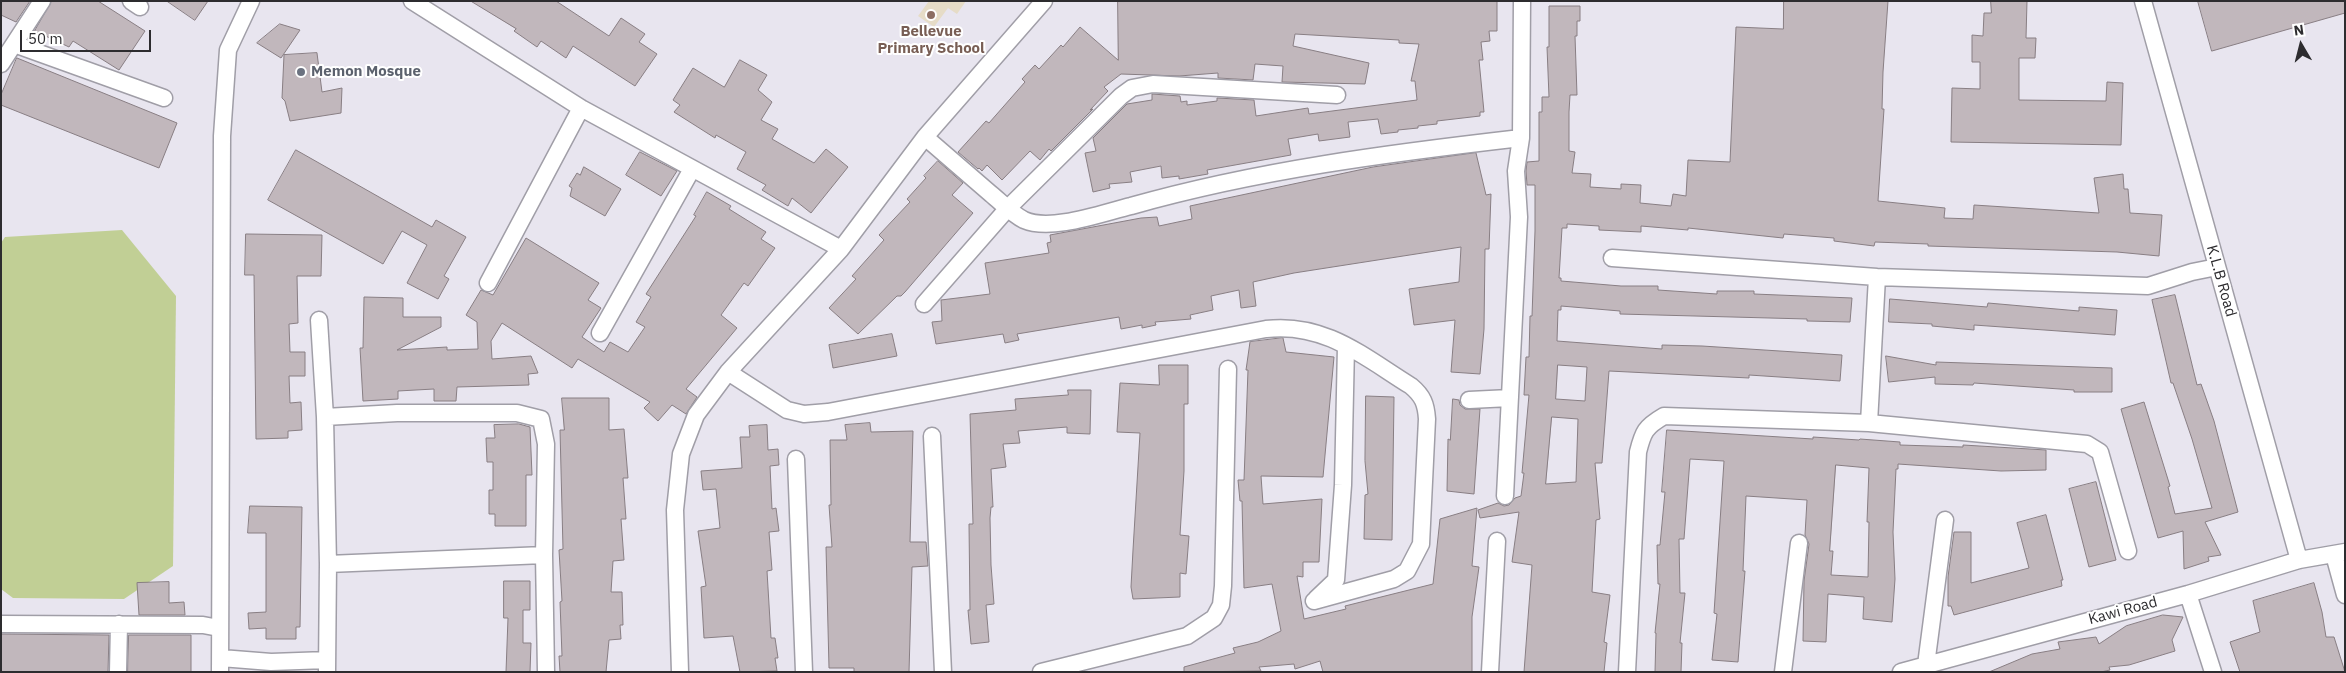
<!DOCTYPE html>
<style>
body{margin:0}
#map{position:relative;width:2346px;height:673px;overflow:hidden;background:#e8e5ef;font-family:"IBM Plex Sans",sans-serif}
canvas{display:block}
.frame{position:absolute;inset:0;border:2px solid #2d2c2f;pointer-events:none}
.north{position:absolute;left:2276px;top:20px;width:50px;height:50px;-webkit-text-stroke:4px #fff;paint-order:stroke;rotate:352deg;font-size:14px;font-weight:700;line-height:20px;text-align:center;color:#2d2c2f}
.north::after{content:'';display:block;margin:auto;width:18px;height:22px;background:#2d2c2f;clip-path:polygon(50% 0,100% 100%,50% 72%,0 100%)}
.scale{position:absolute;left:20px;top:30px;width:131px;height:22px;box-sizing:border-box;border:2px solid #2d2c2f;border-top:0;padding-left:6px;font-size:15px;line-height:18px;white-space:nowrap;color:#2d2c2f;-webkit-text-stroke:4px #fff;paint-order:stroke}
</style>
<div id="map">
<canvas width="2346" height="673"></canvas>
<div class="frame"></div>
<div class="north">N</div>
<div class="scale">50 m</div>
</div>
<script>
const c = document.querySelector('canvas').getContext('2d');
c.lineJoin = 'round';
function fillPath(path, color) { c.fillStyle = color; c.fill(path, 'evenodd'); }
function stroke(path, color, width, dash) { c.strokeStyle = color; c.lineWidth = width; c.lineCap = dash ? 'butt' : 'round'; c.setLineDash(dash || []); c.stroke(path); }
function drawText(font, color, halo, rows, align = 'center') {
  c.font = font + ' "IBM Plex Sans",sans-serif'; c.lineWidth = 4; c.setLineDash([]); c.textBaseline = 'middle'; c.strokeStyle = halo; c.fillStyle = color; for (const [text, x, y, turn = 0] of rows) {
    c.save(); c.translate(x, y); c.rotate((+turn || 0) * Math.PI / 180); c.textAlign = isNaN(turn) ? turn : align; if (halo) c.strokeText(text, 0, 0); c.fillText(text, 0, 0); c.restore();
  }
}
const education = new Path2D(`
 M929 1H966L957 14 948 8 934 27 918 16Z`);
const green = new Path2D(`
 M122 230 176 296 173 566 124 599 13 598 1 589V243L5 237Z`);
const building = new Path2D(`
 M1 1H30L16 22 1 15Z
 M52 1H98L145 31 119 70 73 41 69 47 35 31Z
 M167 1H208L195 20Z
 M471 1H556L609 36 621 18 645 34 639 42 657 54 635 86 573 46 566 58 541 41 537 47 514 31 516 29Z
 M1118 1H1497V31H1489L1490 41 1481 42 1483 60H1479L1484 112H1480V116L1437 121V124L1418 126V128L1398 130V132L1381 134 1378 119 1348 122 1350 137 1319 141 1318 134 1288 139 1291 155 1207 170 1208 174 1179 179V176L1162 178 1161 166 1130 172 1132 182 1109 184 1110 188 1093 192 1085 153 1096 151 1093 138 1127 104 1152 100V94L1180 96 1181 102 1187 101V105L1217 101V98L1254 100 1256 116 1308 108 1309 114 1417 100 1415 81H1411L1419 44 1399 43V40L1295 34 1293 46 1369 63 1365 84 1282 82 1283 66 1255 64 1253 80 1218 78V73L1179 76 1121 74 1104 87 1108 91 1090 110 1093 109 1051 151 1049 149 1040 160 1030 151 1002 180 987 165 982 171 979 168 978 169 958 152 986 121 989 123 1025 82 1022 79 1035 65 1039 69 1061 45 1063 47 1080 27 1118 60Z
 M1784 1H1888L1883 72 1882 109H1884L1878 201 1945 208 1944 218 1973 219 1974 205 2099 213 2094 178 2123 174 2124 189H2128L2130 213 2162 215 2159 256 2117 252 1928 246V244L1875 242 1874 246 1834 241V238L1784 234 1783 238 1688 228V230L1641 226V232L1599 230V226L1567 224V228H1562L1559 278H1561V281L1621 286H1658V290L1717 294V291H1754V294L1852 298 1850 322 1807 321V319L1620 314V311L1561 306V310H1558L1557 341 1662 349V345L1702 346 1842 355 1840 381 1749 375V378L1609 371 1602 463H1595L1600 519 1596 520 1592 592 1610 595 1604 642 1607 643 1604 672H1524L1532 565 1512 562 1519 512 1480 518 1478 510 1498 503 1504 506 1509 505 1515 498 1521 496 1524 473H1522L1529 395H1524L1526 357H1529L1530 316H1532L1535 231V185H1527L1526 171 1527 162 1539 161V112H1542V97H1549L1547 47H1549V6H1580V21H1577V36H1575L1577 95H1570L1569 112V151L1575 152 1572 173 1591 174 1590 187 1621 189V184L1641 185 1640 203 1671 206 1673 194 1686 196 1688 160 1730 162 1736 27 1783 29ZM1558 365 1587 367 1585 401 1556 399ZM1552 417 1578 419 1576 482 1546 484Z
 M1991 1H2027L2026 38H2036L2035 58H2019V100L2106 101 2107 82 2123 83 2121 145 1951 142 1952 88 1980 89V62H1972V35L1983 36 1984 13H1991Z
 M2198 1H2345V13L2212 51Z
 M280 24 300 30 281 58 257 43Z
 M317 53 322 92 342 88 341 113 290 121 285 101 282 98 284 55Z
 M17 58 177 123 159 168 1 105V95Z
 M740 60 767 75 758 90 772 102 761 120 778 129 772 139 814 163 826 149 848 167 811 213 792 198 788 206 762 190 766 185 737 169 746 152 716 135 715 138 674 112 680 105 673 100 693 68 724 87Z
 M296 150 432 227 436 220 466 237 444 276 449 279 438 299 407 283 427 245 402 231 383 264 268 200Z
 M640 152 677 171 661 196 626 175Z
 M1476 153 1486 195 1491 194 1489 249H1485L1484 329 1480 374 1451 372 1455 320 1414 325 1409 289 1459 282 1461 247 1294 273 1253 282 1256 306 1241 308 1239 290 1211 296 1213 310 1190 315 1191 319 1155 322 1156 325 1142 328V325L1121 329 1119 317 1017 334 1019 340 1005 343 1003 334 936 344 932 322 942 321 941 300 990 294 985 263 1049 253 1047 243 1051 242 1050 235 1141 218 1157 217 1159 226 1192 219 1190 206 1373 167Z
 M938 161 963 183 952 195 973 213 905 292 901 296H897L858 334 829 308 856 279 852 276 884 240 879 235 910 202 907 199 926 178 924 176Z
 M584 167 621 189 605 216 570 196 572 188 569 186 577 173 580 175Z
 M707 192 731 206 729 209 766 232 761 239 775 248 748 286 744 283 721 315 737 328 686 389 697 397 686 414 672 405 658 421 644 408 650 402 578 359 572 368 502 323 491 341 492 359 531 356 538 373 528 374 529 385 457 387 456 401H434V389L398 391V399L363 401 360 348H363L364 297 403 298V317H441V327L397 350 447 347V350L478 349 477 322 466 315 481 290 493 295 526 238 599 283 588 300 601 308 582 337 604 352 610 342 628 352 645 327 636 322 651 297 646 294 696 216 694 215Z
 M246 234 322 235 321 276H297L298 323 289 324 290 352H305V376H289L290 403 301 402 302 430 288 431V438L256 439 254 275H245Z
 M2175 295 2197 385 2201 384 2214 421 2238 512 2205 522 2221 555 2208 557 2209 561 2184 569 2183 531 2158 538 2121 409 2144 402 2170 486 2168 487 2175 514 2212 508 2192 439 2173 383H2171L2152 300Z
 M1890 299 1987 307 1988 303 2079 311V307L2117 310 2115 335 1974 325V330L1932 326V324L1889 322Z
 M892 334 897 356 833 368 829 345Z
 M1283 338 1286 352 1334 357 1323 477 1261 476 1263 504 1322 499 1319 562H1303V577L1297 576 1304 619 1346 609 1345 606 1433 584 1440 519 1477 508 1472 566 1479 567 1472 617V672H1323L1320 661 1295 669 1294 664 1259 667 1261 671 1184 672V667L1235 653 1233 648 1258 642 1281 631 1272 584 1244 588 1242 501H1240L1238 480H1244L1248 370H1246L1250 342Z
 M1886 356 1936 365V362L2112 368V392H2074V390L1974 383 1973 385 1935 384V377L1889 382Z
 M1159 365H1188V404H1184V471L1180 535 1189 536 1186 574 1180 573V597L1133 599 1131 587 1133 550 1140 433 1117 432 1120 383 1159 385Z
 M1068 390H1091L1090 434 1067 433V427L1018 431 1020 443 1003 444 1006 467 991 469 993 507H991L990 518 991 565 994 604 986 605 989 642 971 644 968 610H970L969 524H973L970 414 1016 410 1015 399 1068 395Z
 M1366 396 1394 397 1392 540 1364 539 1365 495 1368 494 1365 461Z
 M562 398H609V430L624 429 628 478H623L626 519H621L624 560 613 561 611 592H622L623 625H620L621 639 609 640 606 672H560L559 656H562L560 602 562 601 559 550 563 549 560 430H564Z
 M1453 399 1459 400 1460 405 1465 409H1480L1474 494 1447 491 1448 439 1450 440Z
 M870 423 871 432 913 431 910 542H926L928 566 912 567 909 672H854V668H829L826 547H832L829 505H831L830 440H847L845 425Z
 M519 424 530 427 532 475H526V526H495V514H489V490H493V462H487L486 438H495L494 425Z
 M767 425 768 450 778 449 779 465 770 466 772 509 776 508 779 531 769 532 772 570 767 571 771 638H775L778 658H775L777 671 740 672 733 636 704 638 701 587 706 586 698 531 720 528 716 489 703 490 701 471 742 468 740 437H750L749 426Z
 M1667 430 1813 439V437L1859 440 1860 439 1900 442V445L1963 447V445L2046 450V470L2001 471 1898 464V469H1896L1893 532 1895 579 1892 622 1863 619 1864 597 1828 594 1826 642 1803 641 1804 581 1809 544 1805 535 1807 500 1746 496 1743 571H1745L1738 662 1712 660 1717 614 1714 613 1724 461 1690 459 1684 539H1679L1680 593H1685L1680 643H1682L1681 672H1655L1656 633H1655L1660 584H1658L1657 545H1660L1665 492H1662ZM1836 465 1869 468 1867 522H1869L1868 577 1831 575 1833 551H1830Z
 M2096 482 2116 560 2089 567 2069 489Z
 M250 506 302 507 300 627H296V639H266V628L249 629 248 613 266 612V533H248Z
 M2046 515 2063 580H2061L2062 586 1954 615 1951 606H1948V577L1954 532H1971V583L2029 568 2017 523Z
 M504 581H530V610H523V643H531L530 672H506L508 618H504Z
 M169 582V603L184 602 185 615H139L137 583Z
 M2314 583 2322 612 2326 637H2334L2345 672H2240L2230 642 2260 632 2253 601Z
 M2163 615 2183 617 2172 640 2175 651 2129 665 2109 667 2110 670 2101 672H1989L2032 654 2060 649 2058 642 2096 637 2099 644 2126 626Z
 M1 634 109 635 108 672H1Z
 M129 635H191V672H128Z`);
const street = new Path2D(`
 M131 1 140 7
 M412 1 581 108 841 249
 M2143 1 2299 560
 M14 44 164 98
 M1 64 42 1
 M925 137C947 156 969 175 991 194 1001 202 1012 214 1024 220 1051 232 1102 213 1131 206 1258 170 1390 153 1521 138
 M1612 258 1877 277 2148 286 2192 272 2217 267
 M488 283 581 108
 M924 304 1008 208 1121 96 1132 88 1153 84 1337 95
 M319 320 325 417 328 564 327 672
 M600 333 692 169
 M728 372 787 410 804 414 828 412 1266 329C1325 322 1364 357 1411 386 1423 396 1426 404 1427 419L1421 544 1407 571 1394 579 1314 601
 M1469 400 1510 398
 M325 417 397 413H517L541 419 546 444 544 555 546 672
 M1869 423 1877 277
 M932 436 943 672
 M796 459 804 672
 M1505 496 1519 217 1516 171 1521 138 1522 1
 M2334 555 2345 595
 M328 564 544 555
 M2188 594 2213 672
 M1316 599 1336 580 1343 485 1346 346
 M1 624 203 625 219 628
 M221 658 271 662 327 660
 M1926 665 1945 520
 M118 672 119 624
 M220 672 222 136 228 50 251 1
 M680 672 675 510 681 454 696 415 728 372 841 249 925 137 1044 1
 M1041 672 1187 636 1214 618 1221 605 1223 586 1228 369
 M1490 672 1497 541
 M1627 672 1638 452C1643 432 1645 427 1664 416L1869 423 2087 444 2100 452 2128 551
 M1783 672 1799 543
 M1901 672 2188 594 2299 560 2345 552`);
const markers = [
 [931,15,5,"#8d6e63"],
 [301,72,5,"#6b7280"]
];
const educationNames = [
 ["Bellevue",931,32],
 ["Primary School",931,49]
];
const worshipNames = [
 ["Memon Mosque",311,72]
];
const streetNames = [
 ["K.L.B Road",2221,281,74],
 ["Kawi Road",2123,611,-15]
];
fillPath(education, '#e6dcc7');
fillPath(green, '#c1cf95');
fillPath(building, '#c1b7bc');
stroke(building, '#887e83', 1);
stroke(street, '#a09ea7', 19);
stroke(street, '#fff', 16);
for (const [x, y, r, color] of markers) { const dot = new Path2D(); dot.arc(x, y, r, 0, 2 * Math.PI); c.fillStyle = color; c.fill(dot); stroke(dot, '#fff', 2); }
drawText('bold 15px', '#785e54', '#fff', educationNames);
drawText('bold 15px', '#5b616d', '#fff', worshipNames, 'left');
drawText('15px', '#2d2c2f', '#fff', streetNames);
</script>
